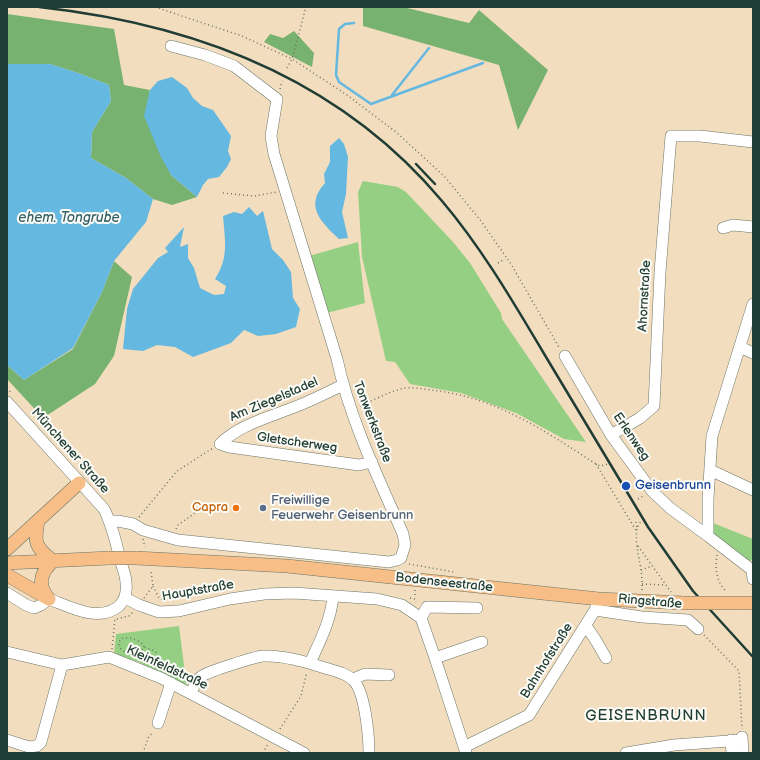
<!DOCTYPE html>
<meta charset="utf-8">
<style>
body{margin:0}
#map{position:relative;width:760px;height:760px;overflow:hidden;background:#f3ddbf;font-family:"Balsamiq Sans",sans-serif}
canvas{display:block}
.frame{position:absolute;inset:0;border:8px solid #1f3d34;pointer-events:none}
</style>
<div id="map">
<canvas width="760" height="760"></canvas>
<div class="frame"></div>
</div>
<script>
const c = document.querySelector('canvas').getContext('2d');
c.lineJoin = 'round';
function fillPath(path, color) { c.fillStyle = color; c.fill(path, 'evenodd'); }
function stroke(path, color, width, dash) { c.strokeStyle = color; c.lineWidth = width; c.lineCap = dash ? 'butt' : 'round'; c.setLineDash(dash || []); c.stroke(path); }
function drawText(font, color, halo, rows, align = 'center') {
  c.font = font + ' "Balsamiq Sans",sans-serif'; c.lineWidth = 4; c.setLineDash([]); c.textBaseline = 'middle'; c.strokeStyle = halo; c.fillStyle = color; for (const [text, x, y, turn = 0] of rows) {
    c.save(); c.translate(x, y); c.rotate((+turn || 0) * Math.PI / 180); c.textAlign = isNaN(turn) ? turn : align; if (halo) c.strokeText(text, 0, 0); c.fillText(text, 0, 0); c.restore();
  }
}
const green = new Path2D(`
 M363 181 398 187 406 192 453 242 470 263 501 313 502 319 586 442 564 439 516 413 461 393 410 384 395 362 386 361 362 257 358 192Z
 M358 242 365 303 327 313 309 256Z
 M713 523 753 539 752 560 747 562 719 540 712 531Z
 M179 626 187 689 139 662 114 654 116 634Z`);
const forest = new Path2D(`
 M363 7H403L469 23 479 10 548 70 518 130 499 65 363 26Z
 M7 14 114 29 124 85 150 90 148 103 171 175 197 197 172 205 153 199 126 178 91 158 92 132 111 101 109 85 81 74 50 64H7Z
 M294 31 314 53 312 67 264 42 270 34 283 38Z
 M114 261 132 277 114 356 95 384 43 418 7 379V365L24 380 73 349 102 292Z`);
const water = new Path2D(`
 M7 64H50L81 74 109 85 111 101 92 132 91 158 126 178 153 199 146 222 114 261 102 292 73 348 24 380 7 365V134L8 130 7 129Z
 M172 77 187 88 193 98 202 106 213 110 231 136 228 151 231 159 227 167 219 177 208 179 203 185 197 197 171 175 161 157 144 116 150 90 158 81Z
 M339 138 344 144 348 157 346 194 342 212 348 238 339 239C321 222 304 206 325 183L324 174 330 162V146Z
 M249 207 257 216 263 211 272 249 283 260 291 272 293 298 300 309 296 327 276 334 258 336 244 330 231 343 193 357 175 347 157 345 143 351 123 349 127 309 133 289 158 258 168 252 165 248 184 227 180 247 188 244V258L194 268 200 288 214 295 224 294 226 286 215 279C229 258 225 241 223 216L234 212 242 214Z`);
const stream = new Path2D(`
 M354 23 345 24 339 29 336 75 339 82 371 104 483 63
 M392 95 429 48`);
const path = new Path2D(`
 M155 7 242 36 292 59 347 95 396 132 445 177 481 221 511 264 560 349
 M287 68 292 59 306 7
 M280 89 282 81
 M223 193 254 196 277 192
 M498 263 505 259
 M7 388 12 394
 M360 406C374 400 390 391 405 388 416 387 428 390 439 391 500 400 545 431 596 464L600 466 608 464
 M596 464 637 532
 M638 499 643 496
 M139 517 177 471 213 448
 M636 522 637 528
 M176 529 178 525 202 508
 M143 539 145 547
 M638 546 671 592
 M717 555C715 569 716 582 727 592
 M409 564 454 572
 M641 570 652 566
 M642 584 666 585
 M153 586 159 598 167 602
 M415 590V598
 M642 590C642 583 642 576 641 569 639 557 631 528 642 521
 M144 598 153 586 151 571
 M410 598 415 599 416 602
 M117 619 129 616 133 612
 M704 635 739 671 742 729
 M144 647C140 638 119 633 119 644 119 654 139 657 144 647L155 651 163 665 172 672
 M112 649 115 619
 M280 729 301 696 307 672
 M143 753 148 738 153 732
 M263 753 268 744`);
const minor = new Path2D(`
 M723 228 733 225 753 227
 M753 304 712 436 708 499V536L752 570 753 579
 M740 347 753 353
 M565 356 611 435 652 491 670 508 708 536
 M343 385C326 393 309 402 292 408 267 418 239 425 220 444L229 447 359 465 372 462
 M7 402 104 509C112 525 116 542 120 559 122 567 126 575 126 583 127 591 125 600 119 606 99 623 70 607 49 599L41 605 34 608 26 605 7 593
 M611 435 640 418 654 406 660 272 671 136H700L753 142
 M710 470 753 490
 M110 521H118L133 524 143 530 178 540 389 562 397 560 401 558 405 545 403 534C378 477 350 420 337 359L274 154 271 136 277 99 234 66 205 55 171 46
 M125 598 139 605 159 612 179 611 230 599 264 594 294 593 377 599 402 605 421 618 435 658 466 753
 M595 610 642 617 688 620 698 629
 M421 618 427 607 477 608
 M586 626 595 639 606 658
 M7 652 62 665 109 657 161 678 304 753
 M435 658 482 642
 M310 663C320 641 331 620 333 596
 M353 679 365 674 389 675
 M191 693C193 688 197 679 202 676 210 671 254 657 263 656 283 655 306 662 325 668 335 671 346 673 353 680 365 691 369 736 369 753
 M158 723 171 683
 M742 737 743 753
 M7 740 29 747 37 746 41 742 62 665
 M731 740 732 753
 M464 747 529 715 595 610 599 599
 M626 753 674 745 742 740`);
const major = new Path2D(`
 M38 521C34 543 35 547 53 561
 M7 549 79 483
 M136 558 287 566 599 599 684 603
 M7 563 109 558
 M7 575 49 599
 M49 599C37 585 40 573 53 561
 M740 603H753`);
const rail = new Path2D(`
 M39 7C195 24 339 78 442 201 481 247 512 300 543 352 578 411 613 469 648 527L693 591 753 657
 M416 164 435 184`);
const majorBridge = new Path2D(`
 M109 558H136
 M684 603H740`);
const markers = [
 [626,486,5,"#1a4fb4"],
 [236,508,4,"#e8710a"],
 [263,508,4,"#5c6f8a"]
];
const streetNames = [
 ["Ahornstraße",645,296,-87],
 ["Am Ziegelstadel",274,400,-23],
 ["Tonwerkstraße",372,422,69],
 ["Erlenweg",631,437,56],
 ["Gletscherweg",297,443,8],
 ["Münchener Straße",70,451,48],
 ["Bodenseestraße",444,583,6],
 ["Hauptstraße",198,591,-10],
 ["Ringstraße",650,602,5],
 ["Bahnhofstraße",547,661,-58],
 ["Kleinfeldstraße",167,668,25]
];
const transitNames = [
 ["Geisenbrunn",635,486]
];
const serviceNames = [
 ["Freiwillige",271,501],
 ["Feuerwehr Geisenbrunn",271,516]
];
const foodNames = [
 ["Capra",228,508]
];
const waterNames = [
 ["ehem. Tongrube",69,218]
];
const quarterNames = [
 ["GEISENBRUNN",646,716]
];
fillPath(green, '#95cf83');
fillPath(forest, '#78b271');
fillPath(water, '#65b8e0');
stroke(stream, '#65b8e0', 2.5);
stroke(minor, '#697565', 12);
stroke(major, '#697565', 14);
stroke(path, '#697565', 1.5, [1, 3]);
stroke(minor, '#fff', 11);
stroke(major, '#f7be87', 13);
stroke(rail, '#1f3d34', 2.5);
stroke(majorBridge, '#697565', 14, []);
stroke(majorBridge, '#f7be87', 13);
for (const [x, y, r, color] of markers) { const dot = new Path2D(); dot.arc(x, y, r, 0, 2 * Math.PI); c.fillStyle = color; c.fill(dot); stroke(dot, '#fdfcf7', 1.5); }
drawText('13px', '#1f3d34', '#fdfcf7', streetNames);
drawText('13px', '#164399', '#fdfcf7', transitNames, 'left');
drawText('13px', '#4e5e75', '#fdfcf7', serviceNames, 'left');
drawText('13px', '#c56008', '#fdfcf7', foodNames, 'right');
drawText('italic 14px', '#346268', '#fdfcf7', waterNames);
c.letterSpacing = '1px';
drawText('15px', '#1f3d34', '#fdfcf7', quarterNames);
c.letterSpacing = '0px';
</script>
